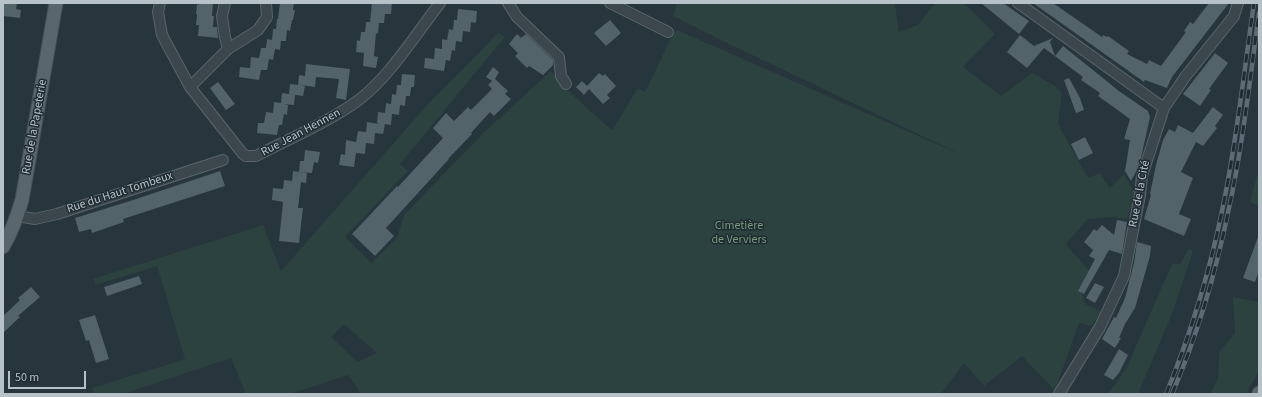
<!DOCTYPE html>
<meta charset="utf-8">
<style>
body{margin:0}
#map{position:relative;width:1262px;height:397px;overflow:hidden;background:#27353d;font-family:"Source Sans 3",sans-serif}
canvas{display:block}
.frame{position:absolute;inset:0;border:4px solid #b7c2c8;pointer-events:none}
.scale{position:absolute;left:8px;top:371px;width:78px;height:18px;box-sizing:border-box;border:2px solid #b7c2c8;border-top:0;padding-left:5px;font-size:12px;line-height:14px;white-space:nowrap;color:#b7c2c8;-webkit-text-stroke:3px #202c33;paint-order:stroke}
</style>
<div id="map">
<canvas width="1262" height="397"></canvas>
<div class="frame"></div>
<div class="scale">50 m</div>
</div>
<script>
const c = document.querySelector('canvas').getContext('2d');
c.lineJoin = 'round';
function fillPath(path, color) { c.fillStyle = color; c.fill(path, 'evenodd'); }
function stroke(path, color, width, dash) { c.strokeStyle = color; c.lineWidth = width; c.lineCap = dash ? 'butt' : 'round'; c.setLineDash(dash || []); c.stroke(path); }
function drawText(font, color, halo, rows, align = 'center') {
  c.font = font + ' "Source Sans 3",sans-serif'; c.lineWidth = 3; c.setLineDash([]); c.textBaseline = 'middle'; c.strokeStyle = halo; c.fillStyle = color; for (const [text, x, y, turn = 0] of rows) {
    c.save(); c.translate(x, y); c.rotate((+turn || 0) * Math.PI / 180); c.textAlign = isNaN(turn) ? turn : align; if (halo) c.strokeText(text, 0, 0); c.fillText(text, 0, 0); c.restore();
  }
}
const green = new Path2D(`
 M677 3H895L899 32 918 25 935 3H964L995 34 963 67 1001 96 1032 73 1055 86 1062 93 1058 124 1088 178 1100 173 1110 188 1124 174 1135 193 1127 219 1112 217 1088 219 1066 244 1089 271 1081 290 1085 304 1102 312 1091 326 1079 323 1055 391 1022 356 984 386 964 363 941 394H360L358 389 348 375 290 394H240L245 392 231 358 123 394H94L92 388 185 359 157 266 96 285 93 279 263 225 281 271 428 104 498 33 505 37 400 164 408 171 345 237 371 263 397 238 404 215 483 133 551 71C569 93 591 112 612 130L638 88 645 92 672 36 677 30 964 156 727 43 673 16ZM344 324 377 353 357 362 331 337Z
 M1259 168V206L1250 202Z
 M1189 248 1193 251 1172 314 1138 394H1108L1126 369 1172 264H1180Z
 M1233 297 1259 302V371L1246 394H1210L1218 379 1219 352 1235 333Z`);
const building = new Path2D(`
 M3 3H17L16 9 21 10 20 18 3 16Z
 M199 3H213L212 16H214L213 27H217L218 38 198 36 199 25H196L197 14H196L197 4 199 5Z
 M280 3H294L293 10H295L293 20H292L290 31 287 30 286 41H281L280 50 275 49 273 60 269 59 267 70H261L259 80 239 77 240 67 250 68 251 57 259 58 261 48H266L267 39 272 40 273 29H276L277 19H278Z
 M372 3H392L391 14H385L384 23H379L378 34 376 33 374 56 378 57 376 68 363 66 364 53 356 52 357 40 360 41 361 32H365L366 22H370Z
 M981 3H1003L1029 21 1019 34Z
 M1033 3H1053L1102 37 1103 35 1107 37 1108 36 1129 51 1127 54 1147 64 1149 60 1161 66 1186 32 1184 31 1190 22 1193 24 1209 3H1229L1172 77 1167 88 1145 80 1144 82Z
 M458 9 477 11 476 23 471 22 470 32 463 31 462 42 456 41 455 51 452 50 450 61 446 60 444 71 424 68 425 58 434 59 435 48 442 49V39L447 40 449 29 453 30 454 20H457Z
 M610 20 621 33 606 46 594 33Z
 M517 34 521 38 526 34 553 60V65L543 75 529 66 527 68 515 56 518 53 509 44Z
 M1020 35 1034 46 1053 38 1050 42 1055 56 1063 46 1119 91 1148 111 1150 117 1141 158 1137 170 1131 181 1125 171 1130 140 1124 139 1130 119 1098 96 1100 93 1081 80 1083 77 1044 48 1027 68 1007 52Z
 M1215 53 1228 63 1209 89 1211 90 1200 106 1183 94Z
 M306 64 350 69 346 100 336 98 339 79 316 77 315 87 300 85 305 86 303 96 289 94 290 84 298 85 299 75 305 76Z
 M493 67 499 72 495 79 508 91 505 94 511 99 494 116 490 112 471 133 472 134 448 159H449L386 228 394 236 375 256 352 234 397 186 398 187 443 138 433 128 446 113 454 121 468 107 471 110 492 89 488 85 492 81 486 77Z
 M599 73 603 76 605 74 616 86 607 95 610 98 603 104 589 89 584 95 576 87 582 81 587 86Z
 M402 74 415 75 414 87H411L410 96H406L405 106 400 105 399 115 385 113 386 103 391 104 392 94 396 95 397 85H401Z
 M1069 78 1080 98 1084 110 1076 113 1064 80Z
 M218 82 235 104 226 110 210 88Z
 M282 93 295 95 294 105 284 104 288 105 287 115 284 114 282 125H279L277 135 257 133 258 123H264L266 112 273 113 274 102 281 103Z
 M1213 107 1223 115 1215 126 1217 128 1203 146 1196 142 1181 172 1193 178 1179 214 1191 219 1184 236 1144 219 1151 195 1150 194 1156 165 1163 140 1169 129 1175 132 1178 125 1193 133Z
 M378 112 392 114 391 125 385 124 383 134 375 133 374 144 366 143 365 154 356 153 354 167 339 165 341 154 345 155 346 140 356 142 358 131 366 132 367 122 379 124 377 123Z
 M1085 137 1093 153 1079 160 1071 144Z
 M305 150 320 152 318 163 314 162 312 173 299 172 300 161H304Z
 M220 171 225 186 123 219 124 222 92 233 91 229 79 232 75 218 130 201Z
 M293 171 307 173 306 183 301 182 298 208H303L299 243 279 241 283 202 272 200 273 188 283 189 284 180 292 181Z
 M1117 220 1127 222 1122 254 1109 250 1084 294 1078 291 1095 259 1089 256 1093 250 1084 242 1094 229 1097 231 1102 225 1114 235Z
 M1258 237 1259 238V271L1255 282 1243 278Z
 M1137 242 1151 246 1150 256 1135 308 1125 324 1119 338H1121L1115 348 1102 339 1114 317 1116 318 1125 298 1134 263Z
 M139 276 142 284 107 296 104 287Z
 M1095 283 1104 287 1095 303 1086 298Z
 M31 287 40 297 18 316 20 317 3 333V316L20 300 18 298Z
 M95 315 109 359 96 363 89 340 86 341 79 320Z
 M1119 349 1128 355 1119 373 1113 380 1104 375Z`);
const minor = new Path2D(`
 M160 3 158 12 162 35 190 87 243 154 246 156H256C289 139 331 121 360 99 389 77 417 33 440 3
 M225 3 222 16 225 37 228 49
 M508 3 517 17 559 57 561 76 566 84
 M610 3 668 32
 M1018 3 1164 108
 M190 87 228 49 258 30 267 17 266 3
 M17 216 35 219 57 214 223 160
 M1059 394 1100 327 1124 276 1140 195 1142 176 1164 108 1185 77 1234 16 1238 3`);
const major = new Path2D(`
 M3 247C12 232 17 216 22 200L56 3
 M1259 394V393`);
const rail = new Path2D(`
 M1166 394C1191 333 1210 271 1223 206 1237 139 1244 71 1254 3
 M1172 394C1198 334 1216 272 1229 208 1243 144 1250 78 1259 13`);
const streetNames = [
 ["Rue de la Papeterie",35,127,-80],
 ["Rue Jean Hennen",301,133,-28],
 ["Rue du Haut Tombeux",120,193,-18],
 ["Rue de la Cité",1140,194,-79]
];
const parkNames = [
 ["Cimetière",739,226],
 ["de Verviers",739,240]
];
fillPath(green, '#2c423e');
fillPath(building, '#52636a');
stroke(minor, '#59656b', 12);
stroke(major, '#445057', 15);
stroke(minor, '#3b474d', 10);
stroke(major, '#59666d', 13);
stroke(rail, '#5d6c74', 4.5);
stroke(rail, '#202c33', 3, [9]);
drawText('12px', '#b7c2c8', '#202c33', streetNames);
drawText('12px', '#779c77', '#202c33', parkNames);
</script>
